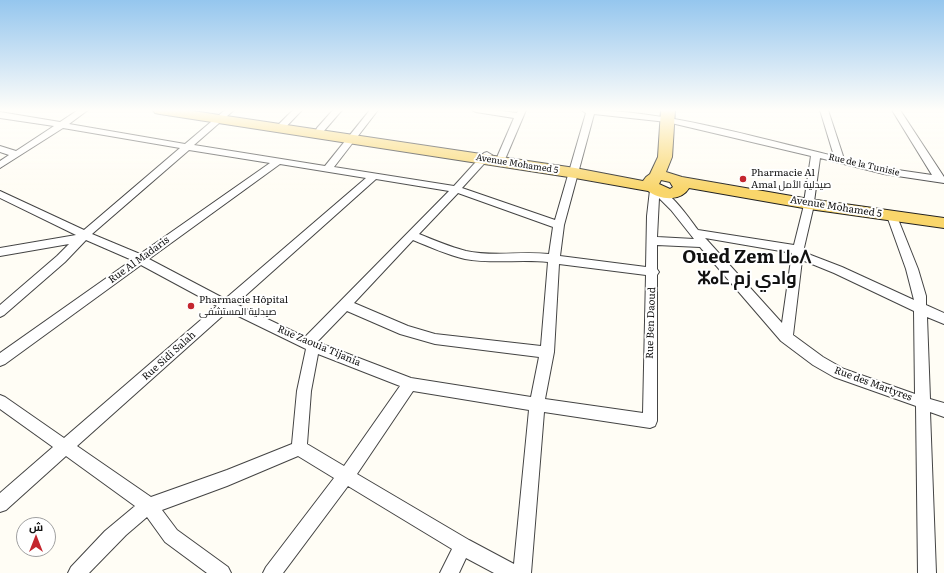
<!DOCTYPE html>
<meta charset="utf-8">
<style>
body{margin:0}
#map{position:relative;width:944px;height:573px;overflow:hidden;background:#fffdf5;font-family:Literata,Cairo,serif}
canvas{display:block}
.north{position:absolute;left:16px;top:517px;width:40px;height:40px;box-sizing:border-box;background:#fff;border:1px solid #a0a0a0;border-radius:50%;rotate:0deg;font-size:11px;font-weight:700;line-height:16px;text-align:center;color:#111}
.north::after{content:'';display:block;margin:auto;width:14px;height:18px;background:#c4262e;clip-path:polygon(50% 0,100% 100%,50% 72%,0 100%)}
</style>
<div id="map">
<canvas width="944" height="573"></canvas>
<div class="north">ش</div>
</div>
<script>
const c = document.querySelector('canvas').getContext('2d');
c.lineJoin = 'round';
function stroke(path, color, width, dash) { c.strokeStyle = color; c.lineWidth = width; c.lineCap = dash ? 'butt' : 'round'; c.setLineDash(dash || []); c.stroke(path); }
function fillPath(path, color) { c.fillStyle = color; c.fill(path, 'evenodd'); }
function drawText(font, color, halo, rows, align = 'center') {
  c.font = font + ' Literata,Cairo,"Noto Sans Tifinagh",serif'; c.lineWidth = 4; c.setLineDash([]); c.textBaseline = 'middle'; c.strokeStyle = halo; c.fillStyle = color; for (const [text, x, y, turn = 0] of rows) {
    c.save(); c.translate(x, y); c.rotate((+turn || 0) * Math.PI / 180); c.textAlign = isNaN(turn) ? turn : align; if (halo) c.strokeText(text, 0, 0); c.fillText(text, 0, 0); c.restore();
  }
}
const minor = new Path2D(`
 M78 110H88L69 124 185 144 225 110H234L194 145 325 166 370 110H378L334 167 454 186 484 153 487 152 492 155 462 188 555 220 586 113 581 110C667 110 752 137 834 156L820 110H828L844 159 884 168 932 175 892 110H900L944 177V183L884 174 820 158 813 209 803 252 842 267 914 300 906 269 887 216 892 213 896 214 918 269 926 296V305L944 313V324L927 317 930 399 944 403V417L930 412 936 573H918L916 406 834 377 813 365 781 341 700 247 657 245V269L659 272 657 275V421L655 426 650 428 544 412 531 573H494L466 558 459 573H440L452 549 348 486 283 573H263L266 567 334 478 298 456 227 486 162 510 177 530 228 567 231 573H207L165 542 147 517 126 535 89 573H68L71 567 105 531 135 506 66 456 6 510 0 512V493L53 447 0 409V395L5 397 64 438 217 306 141 265 5 364 0 366V353L132 260 86 240 65 262 4 315 0 317V305L57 256 69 244 0 256V248L76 235 0 198V191L84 230 180 148 63 128 0 168V161L9 155 0 152V146L16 151 54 126 0 118V112L60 122ZM594 114 667 122 811 156 803 209 794 245 698 230C688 217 671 191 655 187L650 190 647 216 646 267 560 256 564 225ZM189 150 270 163 140 254 92 234ZM280 164 366 178 225 299 149 259ZM376 179 449 191 305 337 236 304ZM458 193 553 227 549 254C521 251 493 257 466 251 450 247 434 240 419 234ZM659 198 671 210 694 239 657 237ZM705 238 792 253 782 323 707 240ZM413 240C430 247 448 255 465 259 493 264 521 259 548 262L541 346 435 334 408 326 354 303ZM802 260 834 273 914 311 915 394 844 369 823 357 793 335ZM559 264 646 275 643 413 545 399 554 352ZM228 311 306 349 297 391 292 444 227 470 151 497 77 446ZM347 311 400 334 435 344 539 357 531 397 411 378 317 342ZM318 354 400 386 344 466 307 444 311 391ZM413 391 529 410 514 564 469 540 357 474Z
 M293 110H302L282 131H276L275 129 276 127Z
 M333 110H342L323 132H317L316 130 317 128Z
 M472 110H494L517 113 518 110H526L503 164H497L495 162 514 118 476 112Z`);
const primary = new Path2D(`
 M153 110H186L575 168 643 181 646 177 650 174 658 157 661 110H675L672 157 666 172 682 177 809 199 944 218V228L809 209 689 188C681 202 660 200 648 191L575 178 160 114 155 113ZM661 180 670 182 673 187 670 189 659 184Z`);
const markers = [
 [743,179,4,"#c4262e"],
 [191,306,4,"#c4262e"]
];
const farStreetnames = [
 ["Avenue Mohamed 5",517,164,9],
 ["Rue de la Tunisie",864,165,13]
];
const poiNames = [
 ["Pharmacie Al",751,173],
 ["Amal صيدلية الأمل",751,185],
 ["Pharmacie Hôpital",199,300],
 ["صيدلية المستشفى",199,312]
];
const streetNames = [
 ["Avenue Mohamed 5",836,207,9],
 ["Rue Al Madaris",139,260,-36],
 ["Rue Ben Daoud",651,323,-88],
 ["Rue Zaouia Tijania",319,346,23],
 ["Rue Sidi Salah",169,356,-42],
 ["Rue des Martyres",873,384,20]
];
const townNames = [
 ["Oued Zem ⵡⴰⴷ",747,258],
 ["ⵣⴰⵎ وادي زم",747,279]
];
stroke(minor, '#444', 2);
stroke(primary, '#222', 2);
fillPath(minor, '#fff');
fillPath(primary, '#f9d66b');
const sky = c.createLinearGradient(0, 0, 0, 190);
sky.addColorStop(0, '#95c6ee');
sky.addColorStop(0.58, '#fffefa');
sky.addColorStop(1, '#fffefa00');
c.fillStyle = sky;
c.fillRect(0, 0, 944, 190);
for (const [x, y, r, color] of markers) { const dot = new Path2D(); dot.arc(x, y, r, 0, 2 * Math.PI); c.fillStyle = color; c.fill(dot); stroke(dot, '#fff', 1.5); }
drawText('9px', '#111', '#fff', farStreetnames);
drawText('10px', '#111', '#fff', poiNames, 'left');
drawText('10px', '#111', '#fff', streetNames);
drawText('bold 18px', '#111', '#fff', townNames);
</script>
